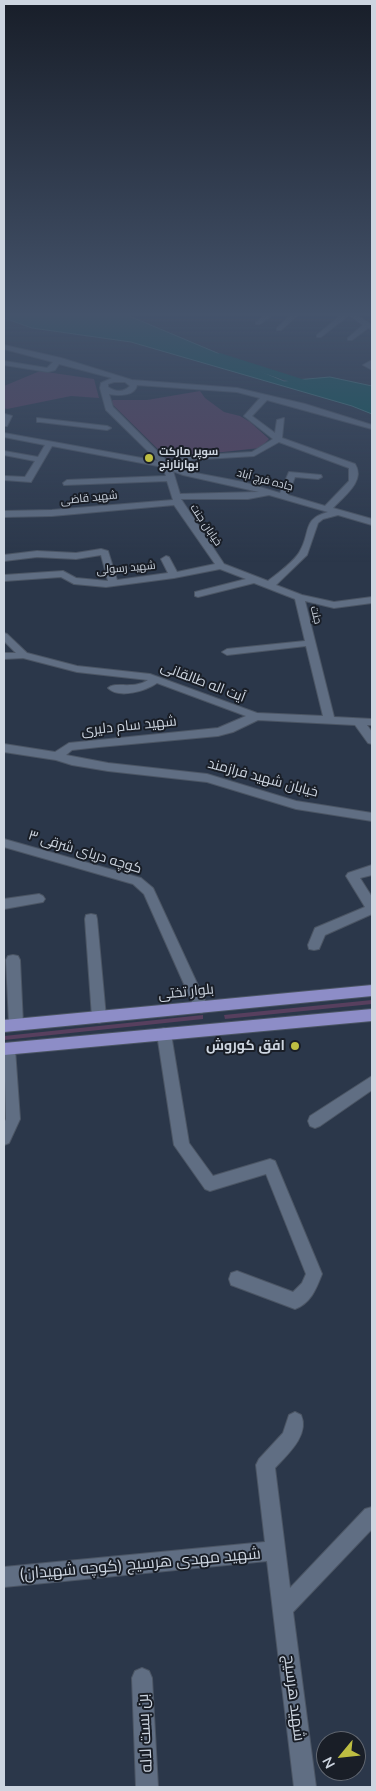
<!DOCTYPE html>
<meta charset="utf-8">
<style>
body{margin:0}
#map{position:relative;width:376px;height:1791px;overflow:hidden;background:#2b374a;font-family:Mulish,sans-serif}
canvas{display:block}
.frame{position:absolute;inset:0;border:5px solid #cdd5e0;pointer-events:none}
.north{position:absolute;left:316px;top:1731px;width:50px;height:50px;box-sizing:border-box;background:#191e27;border:1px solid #616771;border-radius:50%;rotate:242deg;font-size:14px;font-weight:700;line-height:20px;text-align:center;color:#cdd5e0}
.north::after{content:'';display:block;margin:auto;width:18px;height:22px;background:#bebe42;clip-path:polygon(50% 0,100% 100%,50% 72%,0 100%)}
</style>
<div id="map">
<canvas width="376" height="1791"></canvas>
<div class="frame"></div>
<div class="north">N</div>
</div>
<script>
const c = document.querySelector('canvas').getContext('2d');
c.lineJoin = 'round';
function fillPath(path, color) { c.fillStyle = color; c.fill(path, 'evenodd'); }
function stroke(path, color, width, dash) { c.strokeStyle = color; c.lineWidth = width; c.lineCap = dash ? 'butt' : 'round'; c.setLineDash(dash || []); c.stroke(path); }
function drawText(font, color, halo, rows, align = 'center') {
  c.font = font + ' Mulish,Cairo,sans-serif'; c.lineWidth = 4; c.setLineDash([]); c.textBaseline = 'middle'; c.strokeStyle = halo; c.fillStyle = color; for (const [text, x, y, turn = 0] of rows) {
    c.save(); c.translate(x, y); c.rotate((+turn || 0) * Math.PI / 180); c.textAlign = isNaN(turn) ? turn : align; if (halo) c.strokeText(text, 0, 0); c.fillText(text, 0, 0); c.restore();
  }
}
const green = new Path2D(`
 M40 371 94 379 99 398 71 396 7 409 4 408V386Z
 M200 391 205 398 224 412 240 416 250 422 269 439 260 448 167 458 110 402 113 400H147Z
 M372 1000V1004L225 1019 224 1015Z
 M203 1015V1019L4 1040V1036Z`);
const water = new Path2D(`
 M4 312H114L122 313 284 381 330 377 372 386V414L352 406 131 342 32 328 4 318Z`);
const river = new Path2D(`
 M220 353 321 385 322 387 317 390 313 389 216 358V354Z`);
const minor = new Path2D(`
 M270 312H277L260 324H256V322Z
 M294 312H301L281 330H277V328Z
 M345 312H352L372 325V330L368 328 352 340H348V338L363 325 349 315 321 337H317V335Z
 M4 345 61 358 132 380 237 388 305 404 372 425V429L267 400 252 416 275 433 277 420 284 418 282 438 355 464C366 481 343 497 333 508L372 519V525L338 515 323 519 318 523 307 555 276 585 302 595 334 602 372 597V603L334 608 305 601 334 717 372 719V725H367L372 732V744L368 743 355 725 258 720 233 732 218 736 99 747 72 750 66 755 108 763 207 774 296 801 372 813V821L296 809 207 782 108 771 72 765 56 760 4 752V744L55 752 69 743 218 728 246 716 157 683C146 691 119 699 108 688 115 681 133 690 148 680L77 672 23 658 4 659V653H16L4 641V633L7 634 27 653 77 666 150 674 257 713 323 716 306 646 227 655 222 652 227 649 305 641 295 599 254 583 198 597 195 596V592L246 579 220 569 174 578 106 587 74 584 61 577 4 581V575L63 571 76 578 108 581 101 555 76 559 37 557 4 561V555L37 551 76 553 101 549 108 551 117 580 168 573 161 559 166 556 169 557 177 572 215 564 174 505 52 516 4 517V511L52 510 173 500 167 481 64 485 63 483 67 480 166 476 163 467 52 446 31 482 4 480V476L25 477 35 461 4 455V451L38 457 45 445 4 437V433L158 461 106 410 100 388 101 383 112 378 59 364 55 370 48 372 4 365V361L47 368 53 362 4 349ZM114 382H125L130 386C123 393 116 392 108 387V384ZM137 385 237 392 260 398 244 416 273 439 252 452 187 456 168 462 113 407 109 394C119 396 135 396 137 385ZM279 442 349 468V481L325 506 288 495 295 477 318 479 322 477 321 475 289 472 280 493 243 482 185 471 174 465 188 460 254 456ZM173 471 183 475 259 492 180 494ZM269 495 328 512C302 519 311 532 300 551 295 561 277 574 268 581L224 564 181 499H248Z
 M372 360V370L363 365Z
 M5 414 12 416 7 426H4Z
 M37 418 107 426 111 428 107 430 40 422H37Z
 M4 839 141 878 153 888 208 1007 206 1011 201 1013 196 1011 144 894 133 884 4 847Z
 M372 865V875L360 878 372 897V914L325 935 319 949 314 950 309 949 308 945 315 928 365 907 346 876 348 873Z
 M39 894 43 896 45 899 43 902 4 909V899Z
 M91 914 96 915 97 919 106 1017 104 1021 99 1023 94 1021 92 1017 85 919 86 915Z
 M13 955 18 956 20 960 23 1024 21 1028 16 1030 11 1028 9 1024 6 960 8 956Z
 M164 1028 169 1030 171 1034 189 1143 213 1176 270 1159 275 1161 322 1274C316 1289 311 1303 295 1309L231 1285 229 1279 231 1273 237 1271 293 1292 302 1283 306 1274 266 1174 210 1191 205 1189 174 1145 157 1034 159 1030Z
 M8 1043 13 1045 15 1049 20 1119 9 1143 4 1145V1123L6 1119 4 1044Z
 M372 1076V1090L320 1126 315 1128 310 1126 308 1121 310 1116Z
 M295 1412 301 1415C310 1435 287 1455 275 1468L290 1588 365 1509 372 1507V1529L293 1612 316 1787H294L267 1561 4 1587V1567L265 1542 256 1465 259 1459 283 1433 289 1415Z
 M142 1668 149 1671 152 1678 158 1787H136L132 1678 135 1671Z`);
const major = new Path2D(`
 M372 985V996L4 1032V1020Z
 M372 1009V1021L4 1055V1043Z`);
const markers = [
 [149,458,5,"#bebe42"],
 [295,1046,5,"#bebe42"]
];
const farPoinames = [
 ["سوپر مارکت",159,452],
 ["بهارنارنج",159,465]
];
const farStreetnames = [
 ["جاده فرج آباد",265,480,15],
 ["شهید قاضی",89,498,-6],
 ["خیابان جنت",206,525,56],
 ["شهید رسولی",126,568,-5],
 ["جنت",316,615,76]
];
const streetNames = [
 ["آیت اله طالقانی",203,682,21],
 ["شهید سام دلیری",129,726,-6],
 ["خیابان شهید فرازمند",263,778,15],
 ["کوچه دریای شرقی ۳",85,852,17],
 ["بلوار تختی",186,992,-6]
];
const poiNames = [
 ["افق کوروش",285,1046]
];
const nearStreetnames = [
 ["شهید مهدی هرسیج (کوچه شهیدان)",140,1564,-5],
 ["شهید هرسیج",294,1698,83],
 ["بن بست لاله",145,1733,-93]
];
fillPath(green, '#573f5e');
fillPath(water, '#065658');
stroke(water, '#427c81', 1);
fillPath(river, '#065658');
stroke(minor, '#4b5564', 2);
stroke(major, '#4b5564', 2);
fillPath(minor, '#606e83');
fillPath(major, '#8d8dc7');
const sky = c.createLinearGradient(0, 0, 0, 562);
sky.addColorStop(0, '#181e29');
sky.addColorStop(0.56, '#44536b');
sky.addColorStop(1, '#44536b00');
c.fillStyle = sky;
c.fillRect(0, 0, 376, 562);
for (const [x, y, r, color] of markers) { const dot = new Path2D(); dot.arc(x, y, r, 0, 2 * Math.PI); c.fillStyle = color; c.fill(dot); stroke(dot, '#191e27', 2); }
drawText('bold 11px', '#cdd5e0', '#191e27', farPoinames, 'left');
drawText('11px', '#cdd5e0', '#191e27', farStreetnames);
drawText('14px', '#cdd5e0', '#191e27', streetNames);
drawText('bold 14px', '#cdd5e0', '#191e27', poiNames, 'right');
drawText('16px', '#cdd5e0', '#191e27', nearStreetnames);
</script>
